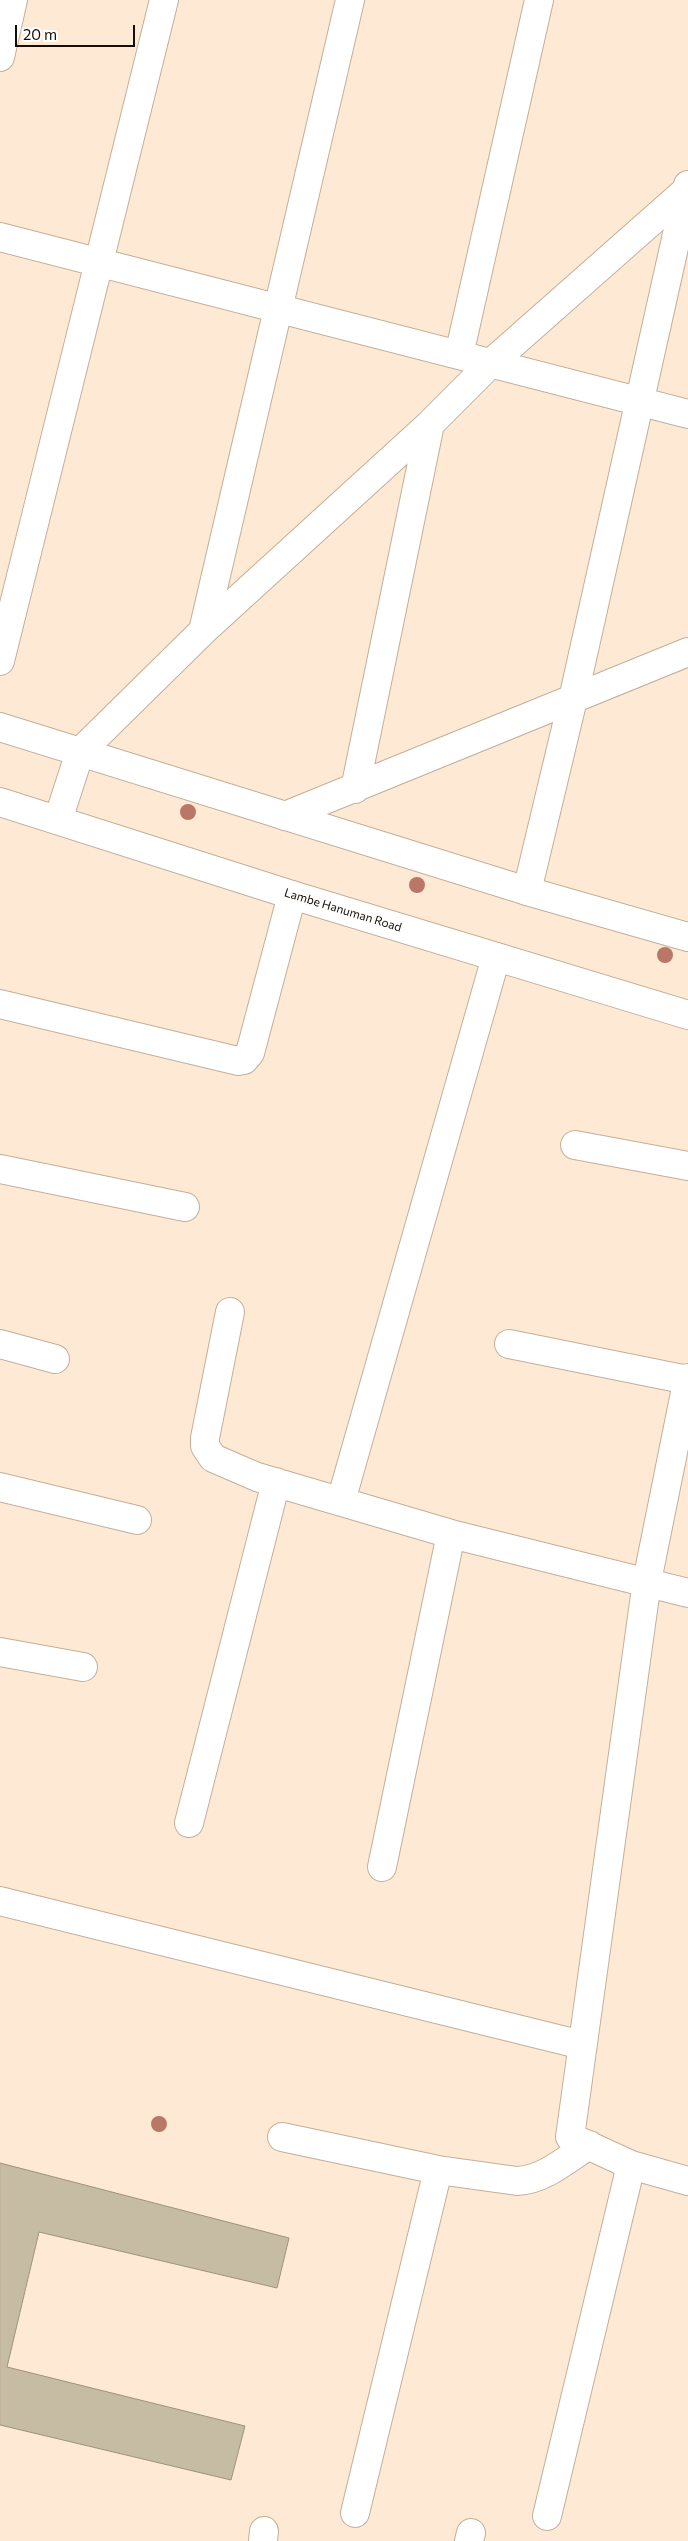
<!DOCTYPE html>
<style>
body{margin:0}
#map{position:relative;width:688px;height:2541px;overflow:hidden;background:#feead4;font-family:Commissioner,sans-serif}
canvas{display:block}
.scale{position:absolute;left:15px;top:25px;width:120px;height:22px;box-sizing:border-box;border:2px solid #150e07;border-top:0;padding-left:6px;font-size:15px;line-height:18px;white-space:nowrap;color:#150e07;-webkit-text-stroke:4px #fff;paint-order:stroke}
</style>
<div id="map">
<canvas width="688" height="2541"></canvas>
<div class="scale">20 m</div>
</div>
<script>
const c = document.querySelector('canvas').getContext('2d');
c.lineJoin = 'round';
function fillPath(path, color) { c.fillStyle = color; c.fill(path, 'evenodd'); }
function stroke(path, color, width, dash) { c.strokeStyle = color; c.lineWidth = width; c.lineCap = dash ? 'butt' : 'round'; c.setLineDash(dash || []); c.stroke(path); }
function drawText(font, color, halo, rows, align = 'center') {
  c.font = font + ' Commissioner,sans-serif'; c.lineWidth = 4; c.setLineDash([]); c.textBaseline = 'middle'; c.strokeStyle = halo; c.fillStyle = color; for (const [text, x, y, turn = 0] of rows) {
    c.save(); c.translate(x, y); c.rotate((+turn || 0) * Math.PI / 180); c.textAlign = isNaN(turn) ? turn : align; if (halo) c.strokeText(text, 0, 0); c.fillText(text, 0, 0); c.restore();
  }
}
const building = new Path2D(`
 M0 2163 289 2238 277 2288 39 2232 7 2367 245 2426 231 2480 0 2425Z`);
const minor = new Path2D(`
 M0 57 13 0
 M0 237 688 414
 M459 355 539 0
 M203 631 350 0
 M0 661 164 0
 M355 789 430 424
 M285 816 688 652
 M58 820 80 752 203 631 430 424 491 363 688 189
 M527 891 573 699 688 185
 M0 1004 238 1061 244 1060 250 1053 292 895
 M575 1145 688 1166
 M0 1169 185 1207
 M230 1312 205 1438V1446L213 1458 257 1477 451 1534 688 1593
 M0 1344 55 1359
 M509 1344 688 1380
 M688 1378 647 1581 570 2137 631 2165 688 2181
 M0 1487 137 1520
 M341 1501 496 957
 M0 1652 83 1667
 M189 1823 276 1482
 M382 1867 451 1534
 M0 1901 582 2045
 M282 2137 438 2170 517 2181C544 2180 567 2159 589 2145
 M355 2513 438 2170
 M547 2516 631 2165
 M263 2541 264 2531
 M469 2541 471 2533`);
const secondary = new Path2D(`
 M0 727 527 891 688 937
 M0 802 292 895 688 1015`);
const trees = [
 [188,812],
 [417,885],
 [665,955],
 [159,2124]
];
const streetNames = [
 ["Lambe Hanuman Road",343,910,17]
];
fillPath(building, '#c6bca3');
stroke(building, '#9c937b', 1);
stroke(minor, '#c2af9a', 30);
stroke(secondary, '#c2af9a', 30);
stroke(minor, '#fff', 28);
stroke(secondary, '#fff', 28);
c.fillStyle = '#ba7667';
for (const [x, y] of trees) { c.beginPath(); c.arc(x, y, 8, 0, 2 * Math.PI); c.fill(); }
drawText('12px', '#150e07', '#fff', streetNames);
</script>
